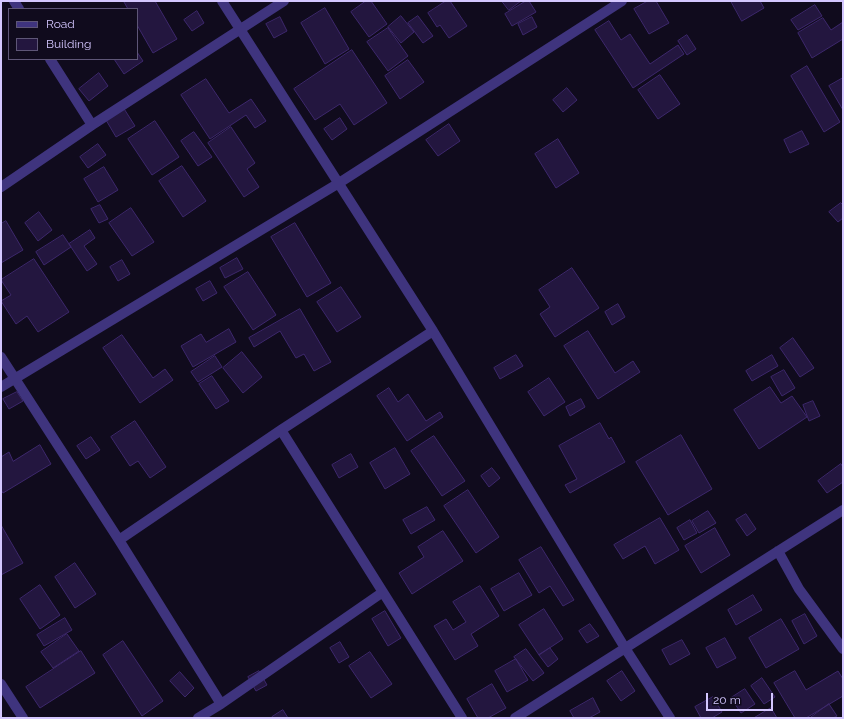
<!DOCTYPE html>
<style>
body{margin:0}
#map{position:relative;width:844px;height:719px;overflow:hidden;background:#100b1d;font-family:Raleway,sans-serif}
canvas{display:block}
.frame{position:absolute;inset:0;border:2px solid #d4c7ff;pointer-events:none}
.legend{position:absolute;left:8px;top:8px;width:130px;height:52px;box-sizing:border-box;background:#100b1d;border:1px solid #5e5677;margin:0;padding:5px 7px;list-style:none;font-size:12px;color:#d4c7ff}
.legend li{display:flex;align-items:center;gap:8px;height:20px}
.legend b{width:20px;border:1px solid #5e5677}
.scale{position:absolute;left:706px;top:693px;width:67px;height:18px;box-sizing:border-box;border:2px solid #d4c7ff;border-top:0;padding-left:5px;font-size:12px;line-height:14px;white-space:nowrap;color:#d4c7ff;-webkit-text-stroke:3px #100b1d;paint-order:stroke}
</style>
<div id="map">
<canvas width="844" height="719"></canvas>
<div class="frame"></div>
<ul class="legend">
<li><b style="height:5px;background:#3f347e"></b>Road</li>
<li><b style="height:11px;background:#23163f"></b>Building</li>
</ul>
<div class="scale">20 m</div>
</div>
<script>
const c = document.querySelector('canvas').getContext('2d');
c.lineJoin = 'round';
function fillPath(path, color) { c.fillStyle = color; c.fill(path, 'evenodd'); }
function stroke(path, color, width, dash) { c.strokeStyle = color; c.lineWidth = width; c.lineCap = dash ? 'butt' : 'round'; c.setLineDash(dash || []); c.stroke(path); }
const building = new Path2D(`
 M126 1H155L177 39 153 53 137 25V9H128L124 2Z
 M366 1H371L387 24 369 37 351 12Z
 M446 1H450L467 26 449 38 440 25 437 27 428 13Z
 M502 1H521L509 10Z
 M526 1H529L536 12 512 26 505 14Z
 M648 1H656L669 23 649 34 634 9Z
 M731 1H760L764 8 742 21Z
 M815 5 822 16 798 30 791 20Z
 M325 8 349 49 325 64 301 23Z
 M197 11 204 23 192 31 184 20Z
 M401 16 414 32 401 43 388 27Z
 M418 16 433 36 423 43 408 23Z
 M280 17 287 31 274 38 266 24Z
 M532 17 537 27 523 35 518 24Z
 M823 18 831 30 843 22V39L812 58 798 33Z
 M609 21 621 40 630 34 650 64 678 45 684 54 633 88 595 30Z
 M388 28 408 56 388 71 367 42Z
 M687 35 696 49 687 55 678 41Z
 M352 50 387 103 354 125 340 104 315 120 294 89Z
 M137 52 143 61 124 74 114 59H137Z
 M408 60 424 82 400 99 385 76Z
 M807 66 840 122 824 132 791 76Z
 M99 73 108 86 89 101 79 89Z
 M660 75 680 104 658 119 638 90Z
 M843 78V110L829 86Z
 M206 79 229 113 251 99 266 121 255 128 246 115 210 139 181 95Z
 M567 88 577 100 563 112 553 100Z
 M121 104 135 126 116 137 103 115Z
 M340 118 347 129 332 140 324 129Z
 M155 121 179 157 152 175 128 139Z
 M449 124 460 141 438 156 426 140Z
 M231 127 255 163 247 169 259 187 244 197 208 143Z
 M802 131 809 144 790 153 784 140Z
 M194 132 212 157 198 166 181 141Z
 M558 139 579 173 556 188 535 154Z
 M98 144 106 155 88 168 80 157Z
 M182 166 206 201 183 217 159 181Z
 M104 167 118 190 98 202 84 179Z
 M841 203 843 205V218L838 222 829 212Z
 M100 205 108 219 99 223 91 209Z
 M131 208 154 242 132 256 109 223Z
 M39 212 52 230 38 241 25 223Z
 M6 221 23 250 1 263V224Z
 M295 223 331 283 307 297 271 237Z
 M90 230 95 238 84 246 97 264 87 271 69 244Z
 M63 235 71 247 44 265 36 252Z
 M237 258 243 269 225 278 220 268Z
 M34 259 69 312 38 332 27 316 16 324 1 301 11 295 1 280Z
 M122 260 130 274 118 281 110 267Z
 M572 268 599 308 555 337 540 314 550 307 539 290Z
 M248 272 276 315 253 330 224 287Z
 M210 281 217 293 203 301 196 289Z
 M341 287 361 317 337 332 317 302Z
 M618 304 625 317 612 325 605 312Z
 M300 309 331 362 314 371 304 354 296 358 280 331 254 347 249 338Z
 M229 329 236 342 193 367 181 346 201 334 206 342Z
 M588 331 615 373 633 361 640 372 598 399 564 346Z
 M122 335 153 378 165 369 173 380 140 403 103 348Z
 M793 338 814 368 800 377 780 348Z
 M242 352 262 377 243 393 223 368Z
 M516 355 523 366 500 379 494 368Z
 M772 355 778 366 752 381 746 371Z
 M215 356 222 367 198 382 191 372Z
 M784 370 795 388 782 396 771 377Z
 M212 376 229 401 216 409 199 384Z
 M549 378 565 402 544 416 528 392Z
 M770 387 781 403 792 396 807 417 759 449 734 410Z
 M389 388 398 402 408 394 426 421 440 412 443 417 407 441 377 396Z
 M17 392 23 401 9 409 3 399Z
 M581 399 585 407 570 416 566 407Z
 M813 401 820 416 809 421 803 405Z
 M135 421 166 467 150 478 138 461 130 466 111 437Z
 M600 423 609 439 611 437 625 462 570 493 565 485 577 479 559 446Z
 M681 435 712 489 668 515 636 462Z
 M434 436 465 481 442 496 411 451Z
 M91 437 100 450 86 459 77 446Z
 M40 445 51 464 3 493 1 490V457L9 452 13 461Z
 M395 448 410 474 385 489 370 463Z
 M351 454 358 467 339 478 332 465Z
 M841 464 843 467V482L827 493 818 481Z
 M492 468 500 478 489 487 481 476Z
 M468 490 499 537 476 553 444 506Z
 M427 507 435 520 411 534 403 520Z
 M708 511 716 523 699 533 692 521Z
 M746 514 756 529 747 536 736 520Z
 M660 518 679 550 655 564 645 546 623 559 614 545Z
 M690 520 697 533 684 540 677 528Z
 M1 525 23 563 1 575Z
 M715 528 730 555 701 573 685 546Z
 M443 531 463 561 412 594 399 573 424 557 418 547Z
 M541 547 574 600 563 606 550 586 539 593 519 560Z
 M75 563 96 594 75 608 55 577Z
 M519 573 532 595 504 611 491 589Z
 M40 585 60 615 40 629 20 599Z
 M480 586 499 616 471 634 478 646 455 660 434 626 446 619 453 630 466 622 453 602Z
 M753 595 762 610 736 625 728 610Z
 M544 609 563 639 539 655 519 625Z
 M385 611 401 638 388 646 372 619Z
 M805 614 817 636 804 644 792 621Z
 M65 618 72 630 44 646 37 635Z
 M781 619 799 649 766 668 749 638Z
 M590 624 599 636 587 643 579 631Z
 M67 634 79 651 53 668 41 652Z
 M725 638 736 658 717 668 706 648Z
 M682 640 690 654 670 665 662 650Z
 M123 641 163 701 142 716 103 655Z
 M340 642 349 657 339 663 330 648Z
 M550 648 558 659 548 667 539 655Z
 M526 649 544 673 533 681 514 657Z
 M81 651 95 673 40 708 26 687Z
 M370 652 392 684 371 698 349 666Z
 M516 659 528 680 507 692 495 671Z
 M259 671 267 685 256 691 248 677Z
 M622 671 635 691 621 701 607 681Z
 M795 671 806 690 838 671 843 679V696L806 718H795L774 683Z
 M180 672 194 688 185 697 170 681Z
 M762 678 775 697 764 704 751 686Z
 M492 684 506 708 488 718H478L467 699Z
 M745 689 755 704 741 713 731 698Z
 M713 697 722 712 712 718H701L695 707Z
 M593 698 600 712 589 718H574L570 711Z
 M829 704 837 716 833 718H810Z
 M771 708 777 718H754Z
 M283 710 288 718H272V717Z`);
const minor = new Path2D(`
 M14 1 19 9
 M222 1 433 331 625 648 670 718
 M50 59 92 125
 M1 187 92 125 284 1
 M1 357 119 540 221 704
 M1 387 339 183 622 1
 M281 430 462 718
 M119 540 281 430 433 331
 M778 551 799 589 843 649
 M1 684 23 718
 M198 718 221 704 383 592
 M515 718 843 510`);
fillPath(building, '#23163f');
stroke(building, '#3d286c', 1);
stroke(minor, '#3f347e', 10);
</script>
